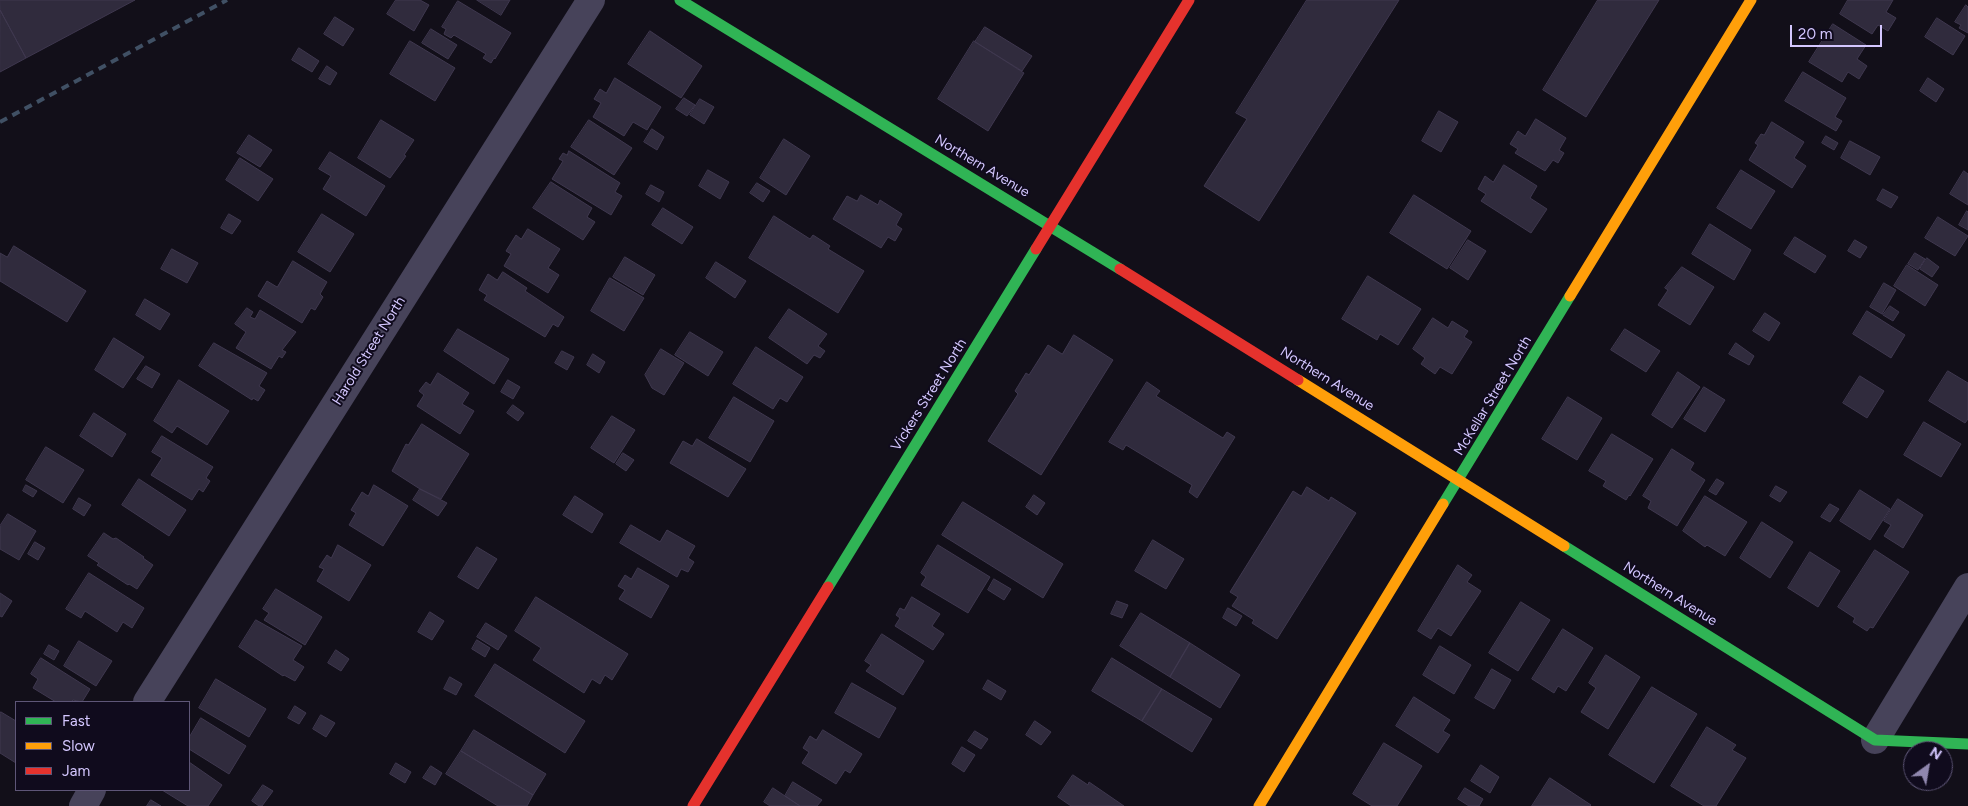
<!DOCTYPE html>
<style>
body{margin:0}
#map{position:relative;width:1968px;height:806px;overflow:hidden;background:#120f19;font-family:Figtree,sans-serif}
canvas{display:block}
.legend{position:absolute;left:15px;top:701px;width:175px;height:90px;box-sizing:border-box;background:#100b1d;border:1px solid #5e5677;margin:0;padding:6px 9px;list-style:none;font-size:15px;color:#d4c7ff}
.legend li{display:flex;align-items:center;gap:10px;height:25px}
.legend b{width:25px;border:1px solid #5e5677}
.north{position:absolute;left:1903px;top:741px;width:50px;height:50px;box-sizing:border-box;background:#100b1d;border:1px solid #5e5677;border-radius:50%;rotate:32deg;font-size:14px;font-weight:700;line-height:20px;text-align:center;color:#d4c7ff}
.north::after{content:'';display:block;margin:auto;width:18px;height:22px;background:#9087ae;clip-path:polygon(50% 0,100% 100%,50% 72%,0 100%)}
.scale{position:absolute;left:1790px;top:25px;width:92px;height:22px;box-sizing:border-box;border:2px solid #d4c7ff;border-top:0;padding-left:6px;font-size:15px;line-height:18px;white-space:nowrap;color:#d4c7ff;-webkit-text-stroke:4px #100b1d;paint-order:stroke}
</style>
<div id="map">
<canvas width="1968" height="806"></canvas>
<ul class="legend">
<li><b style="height:6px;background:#30b455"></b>Fast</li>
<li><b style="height:6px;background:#ff9f0a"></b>Slow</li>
<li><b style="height:6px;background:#e5322d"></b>Jam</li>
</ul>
<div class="north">N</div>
<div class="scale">20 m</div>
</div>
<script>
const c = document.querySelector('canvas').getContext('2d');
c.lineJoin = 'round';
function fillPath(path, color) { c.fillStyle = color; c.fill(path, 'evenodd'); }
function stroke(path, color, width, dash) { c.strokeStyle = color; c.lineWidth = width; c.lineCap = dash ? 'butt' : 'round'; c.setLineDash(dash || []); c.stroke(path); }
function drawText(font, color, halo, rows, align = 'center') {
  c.font = font + ' Figtree,sans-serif'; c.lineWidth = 4; c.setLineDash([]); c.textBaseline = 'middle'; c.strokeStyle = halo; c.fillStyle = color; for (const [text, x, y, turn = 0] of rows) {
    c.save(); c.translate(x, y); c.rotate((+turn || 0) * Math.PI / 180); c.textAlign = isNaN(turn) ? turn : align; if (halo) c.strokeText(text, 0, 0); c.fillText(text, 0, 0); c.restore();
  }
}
const building = new Path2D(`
 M0 0H135L26 58 0 10Z
 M396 0H420L429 5 414 31 387 14Z
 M477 0H510L501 15Z
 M1307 0H1399L1259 221 1204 186 1247 119 1236 113Z
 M1598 0H1659L1586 117 1543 90Z
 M1848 0H1893L1886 12 1896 18 1888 31 1878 25 1872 34 1840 14Z
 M458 1 511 33 495 59 494 58 491 63 483 58 486 54 454 35 451 38 444 34 446 29 442 27Z
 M1966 5 1968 7V33L1959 28 1961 25 1955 22Z
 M0 10 26 58 0 72Z
 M335 17 354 29 343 46 324 34Z
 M1937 18 1965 36 1953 55 1925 37Z
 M1833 24 1866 45 1857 59 1867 66 1859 79 1848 72 1842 82 1809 62Z
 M985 27 1032 56 1022 71 975 42Z
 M431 29 457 45 448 59 422 43Z
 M650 31 702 66 681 98 628 64Z
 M410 41 455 68 435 101 390 74Z
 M974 41 1024 73 988 131 938 99Z
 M299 48 319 61 312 72 292 60Z
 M327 66 337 73 330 85 319 79Z
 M1803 72 1846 98 1835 117 1842 121 1836 131 1785 101Z
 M615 78 661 107 647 130 633 122 624 136 593 117 601 103 594 99 600 89 606 93Z
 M1928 78 1944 89 1936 102 1920 91Z
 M684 98 695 105 687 116 676 109Z
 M700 99 714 107 704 124 690 115Z
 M1439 111 1458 122 1441 152 1422 141Z
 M1536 119 1566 138 1559 150 1564 153 1558 163 1553 160 1545 171 1515 153 1518 149 1510 144 1518 131 1525 136Z
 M381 120 414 140 404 155 406 156 390 178 358 158Z
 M589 120 632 148 614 175 571 147Z
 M1772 122 1804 142 1794 158 1806 166 1792 188 1749 160 1758 145 1755 143 1761 134 1764 135Z
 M652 129 664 137 657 150 644 142Z
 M249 135 272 150 260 167 237 153Z
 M1826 136 1838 143 1834 150 1822 143Z
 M784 139 810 156 786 195 760 178Z
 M1850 141 1880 157 1870 175 1841 158Z
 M569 151 620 183 615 192 622 196 611 215 552 179 563 161 559 159 563 153 567 155Z
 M330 152 385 186 366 216 323 189 331 176 319 169Z
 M240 158 273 179 258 201 226 180Z
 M1504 165 1537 186 1530 198 1547 209 1531 233 1481 201 1486 194 1478 189 1485 176 1493 182Z
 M708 170 729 182 720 199 699 186Z
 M1741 170 1775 191 1751 229 1717 208Z
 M1964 171 1968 174V205L1950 194Z
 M551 182 592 208 587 217 595 222 583 240 533 208Z
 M757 183 770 191 763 202 750 193Z
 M651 185 664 192 659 202 646 194Z
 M1883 189 1898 197 1891 208 1877 200Z
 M861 195 878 205 880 200 902 214 896 225 902 229 895 241 888 237 881 248 833 219 847 196 857 201Z
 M1414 195 1471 231 1447 269 1390 233Z
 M663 208 693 227 682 244 652 225Z
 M1967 211 1968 212V230L1959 225Z
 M229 214 241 221 232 234 221 228Z
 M322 214 354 234 330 272 298 252Z
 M774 216 810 239 813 235 830 246 828 249 864 271 838 313 749 258Z
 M1938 217 1968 236 1955 256 1925 238Z
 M1710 224 1751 250 1734 280 1692 254Z
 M528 229 560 249 548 268 559 275 548 293 504 266 511 254 506 251 516 235 521 239Z
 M1795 237 1826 256 1815 273 1784 254Z
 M1468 240 1486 251 1468 280 1450 268Z
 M1855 240 1867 247 1860 258 1848 251Z
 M14 246 86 291 67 322 0 281V253L7 257Z
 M172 249 198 263 187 283 161 269Z
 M1915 253 1925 259 1918 270 1908 264Z
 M625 257 655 275 643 295 613 277Z
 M1927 258 1939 267 1932 277 1920 269Z
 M293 261 327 282 320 294 323 297 315 310 311 308 302 323 258 296 267 281 277 287Z
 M716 262 746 281 735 298 706 278Z
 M1907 265 1938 285 1925 306 1894 286Z
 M1682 267 1714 287 1690 325 1658 305 1668 290 1665 288Z
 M503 272 527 288 525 291 564 317 558 327 553 324 545 337 484 300 487 295 479 290 488 274 497 280Z
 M1368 276 1421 309 1398 345 1380 334 1377 340 1342 319Z
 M610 278 644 298 624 331 591 311Z
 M1884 283 1896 290 1882 314 1870 307Z
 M145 299 170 314 160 330 136 315Z
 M1890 306 1899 312 1893 321 1883 315Z
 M247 308 253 312 250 317 255 319 260 310 296 332 282 350 286 352 282 358 279 356 271 369 236 348 246 332 235 324Z
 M789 309 827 334 818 346 825 351 820 358 814 355 807 364 769 338Z
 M1867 311 1905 335 1891 358 1853 334Z
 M1765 313 1780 323 1769 341 1753 331Z
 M1433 318 1448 328 1452 321 1468 331 1464 337 1472 342 1452 374 1440 367 1435 374 1421 364 1425 358 1413 349Z
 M458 329 509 359 494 384 444 351Z
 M1625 329 1660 351 1646 372 1611 350Z
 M690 332 723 352 708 376 675 355Z
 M1074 335 1113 360 1041 475 988 441 1018 394 1015 391 1026 373 1029 375 1048 345 1062 354Z
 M114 338 144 357 123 388 95 370Z
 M214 343 267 373 259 386 265 390 258 401 253 398 252 400 199 366Z
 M1736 343 1754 356 1749 365 1729 354Z
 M756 347 803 377 787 402 780 398 773 409 733 384Z
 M661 349 684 363 664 395 652 388 645 375Z
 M562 351 574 357 567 370 555 363Z
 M593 354 605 362 599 373 587 365Z
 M146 366 160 374 152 388 137 379Z
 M1948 371 1968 383V419L1965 423 1929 401Z
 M1678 372 1700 387 1672 428 1652 415Z
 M438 373 469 393 462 404 474 411 460 434 417 406 424 395 419 391 426 382 430 385Z
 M1860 376 1884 391 1867 418 1843 403Z
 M179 380 229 411 207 445 177 426 172 433 154 421Z
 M508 380 520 387 513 399 501 392Z
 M1147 382 1160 391 1156 396 1223 438 1227 432 1235 437 1197 498 1189 492 1192 485 1126 445 1123 450 1109 442Z
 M1704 387 1725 400 1705 432 1684 419Z
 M734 397 774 421 750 462 709 438Z
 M1568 397 1602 418 1577 460 1542 439Z
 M513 405 524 413 518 421 507 413Z
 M94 413 126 434 112 457 80 436Z
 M612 416 635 430 614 463 591 448Z
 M1924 422 1961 444 1941 477 1904 455Z
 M422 424 469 454 441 499 420 489 392 471 406 444 408 445Z
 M1612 434 1653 459 1630 496 1629 495 1626 500 1603 486 1606 481 1589 471Z
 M162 436 213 467 206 478 210 481 203 492 199 489 192 500 151 475 162 458 152 452Z
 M697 439 746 469 728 497 670 463 683 441 692 446Z
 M46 447 84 470 63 503 26 480Z
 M1672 449 1694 463 1690 470 1705 480 1677 526 1648 508 1651 501 1643 496Z
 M623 453 634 460 626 471 616 464Z
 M139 479 186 510 169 536 122 505Z
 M1717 479 1724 483 1716 495 1709 491Z
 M26 485 37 491 33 497 23 491Z
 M374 485 408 506 383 546 349 525 356 513 351 510 362 492 368 496Z
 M1776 486 1787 492 1780 502 1770 496Z
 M1307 487 1329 501 1331 497 1356 513 1277 639 1252 623 1254 620 1232 606 1238 597 1230 592 1293 491 1301 496Z
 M420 489 447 503 438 516 413 500Z
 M1860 490 1890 509 1870 540 1840 521Z
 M1034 495 1045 503 1037 515 1026 507Z
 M575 496 603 514 592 533 563 515Z
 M1705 496 1747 522 1725 556 1707 545 1705 547 1683 531Z
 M79 498 91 505 84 516 73 509Z
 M1898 499 1923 515 1903 548 1884 536 1891 525 1884 521Z
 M963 502 1063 564 1043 598 942 535Z
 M1830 504 1839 509 1830 522 1821 517Z
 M8 514 36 531 19 560 0 549V526Z
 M1762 522 1793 542 1770 578 1740 558Z
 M631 525 660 542 667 530 695 546 688 558 694 562 688 572 681 569 677 577 620 543Z
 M104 533 113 539 116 538 144 557 143 558 153 565 137 589 129 584 128 585 97 565 99 563 88 556Z
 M1153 540 1184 559 1166 589 1135 571Z
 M35 542 45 548 38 560 28 554Z
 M338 545 371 565 349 601 317 581 324 569 319 567 327 555 331 558Z
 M938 545 990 577 968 613 921 585 926 577 921 573Z
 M477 547 497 559 478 589 458 577Z
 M1875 550 1909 572 1873 628 1870 627 1867 631 1853 622 1855 618 1838 607Z
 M1810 552 1840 571 1818 607 1788 588Z
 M1458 565 1472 575 1467 582 1481 591 1451 636 1438 628 1431 639 1418 631Z
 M638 568 669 586 651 618 619 599 625 590 618 586 625 575 631 579Z
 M89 573 144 608 132 628 123 622 117 632 85 611 81 618 66 609Z
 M994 579 1011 589 1004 600 988 590Z
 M276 589 322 617 305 645 264 620 269 613 263 609Z
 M0 593 12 601 2 617 0 616Z
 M536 597 628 654 612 680 605 675 600 684 592 679 584 693 533 660 541 648 515 631Z
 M912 597 940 614 932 626 944 634 933 650 895 626 900 618 896 615 900 608 904 610Z
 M1117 601 1128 605 1122 618 1111 614Z
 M1521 602 1550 620 1518 671 1489 653Z
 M1228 608 1242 616 1236 626 1223 618Z
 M430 612 444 621 432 640 418 632Z
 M1141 613 1190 643 1170 677 1120 646Z
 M256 620 302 646 293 660 304 667 295 681 284 675 283 676 239 647Z
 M486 623 507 636 498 650 477 637Z
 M1563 629 1593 648 1566 691 1558 686 1554 693 1532 679Z
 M882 634 924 661 903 695 866 671 871 665 865 661Z
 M477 640 490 648 485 657 472 649Z
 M79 641 112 661 96 686 64 666Z
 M1190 643 1240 675 1220 708 1170 677Z
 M49 645 59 651 54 660 44 654Z
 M1440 646 1471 665 1454 694 1423 675Z
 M336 650 349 659 341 671 328 663Z
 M1606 655 1640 677 1608 729 1581 712 1596 688 1589 683Z
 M41 658 90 689 82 702 73 700 71 702H56L33 688 38 679 31 674Z
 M1112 658 1162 689 1142 721 1092 691Z
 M495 664 585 721 565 753 475 696Z
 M1492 669 1511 680 1494 709 1475 698Z
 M450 677 462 684 456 695 444 689Z
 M216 679 266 709 249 737 199 708Z
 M988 680 1006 691 1001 700 983 689Z
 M852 683 896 708 879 738 835 713Z
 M1652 687 1697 714 1654 783 1609 755Z
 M1162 689 1212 719 1192 752 1142 721Z
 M1414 697 1450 720 1443 731 1450 735 1438 753 1396 726Z
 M295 706 306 713 299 724 288 718Z
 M1 712 16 721V763L0 753V714Z
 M321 715 335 723 326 737 313 729Z
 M201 718 246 746 229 774 189 749V738Z
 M1035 721 1051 732 1041 745 1026 735Z
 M1707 727 1736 745 1732 750 1746 758 1716 806H1704L1671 786Z
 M474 730 546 774 533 795 461 751Z
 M823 730 862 754 850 773 845 770 836 784 802 763 809 752 803 748 810 736 816 740Z
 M975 731 988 739 981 749 968 741Z
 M1384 743 1422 766 1397 806H1372L1353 794Z
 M962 747 975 755 964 772 952 764Z
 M461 751 533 795 527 806H498L446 774Z
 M189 762 222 785 208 806H188L162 790H189Z
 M396 763 411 772 405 783 390 774Z
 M1481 765 1499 777 1490 793 1471 781Z
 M431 766 442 773 435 785 423 778Z
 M1073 775 1088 785 1089 782 1124 806H1071L1058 797Z
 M1550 778 1591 805 1590 806H1532Z
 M793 782 822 800 817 806H800L785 796Z
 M263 785 273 791 262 806H259L252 801Z
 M773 788 800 806H770L764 802Z
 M1465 788 1483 799 1479 806H1469L1458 799Z
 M151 800 161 806H147Z`);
const street = new Path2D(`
 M147 702 591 0
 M1875 740 1968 587
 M83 806 92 790`);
const fast = new Path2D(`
 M680 0 1120 269
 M1443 504 1570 296
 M1564 546 1875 740 1968 744
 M828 587 1036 249`);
const slow = new Path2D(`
 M1570 296 1751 0
 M1298 380 1564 546
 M1259 806 1443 504`);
const jam = new Path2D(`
 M1036 249 1189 0
 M1120 269 1298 380
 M693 806 828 587`);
const rail = new Path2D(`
 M0 122 227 0`);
const streetNames = [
 ["Northern Avenue",982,166,31],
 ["Harold Street North",369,351,-58],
 ["Northern Avenue",1327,379,32],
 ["Vickers Street North",929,395,-58],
 ["McKellar Street North",1493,396,-59],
 ["Northern Avenue",1670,594,32]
];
fillPath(building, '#302b3d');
stroke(building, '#3f384f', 1);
stroke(street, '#47435a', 28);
stroke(fast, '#30b455', 11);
stroke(slow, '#ff9f0a', 11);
stroke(jam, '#e5322d', 11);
stroke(rail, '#405064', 4, [8, 6]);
drawText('14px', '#d4c7ff', '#100b1d', streetNames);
</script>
